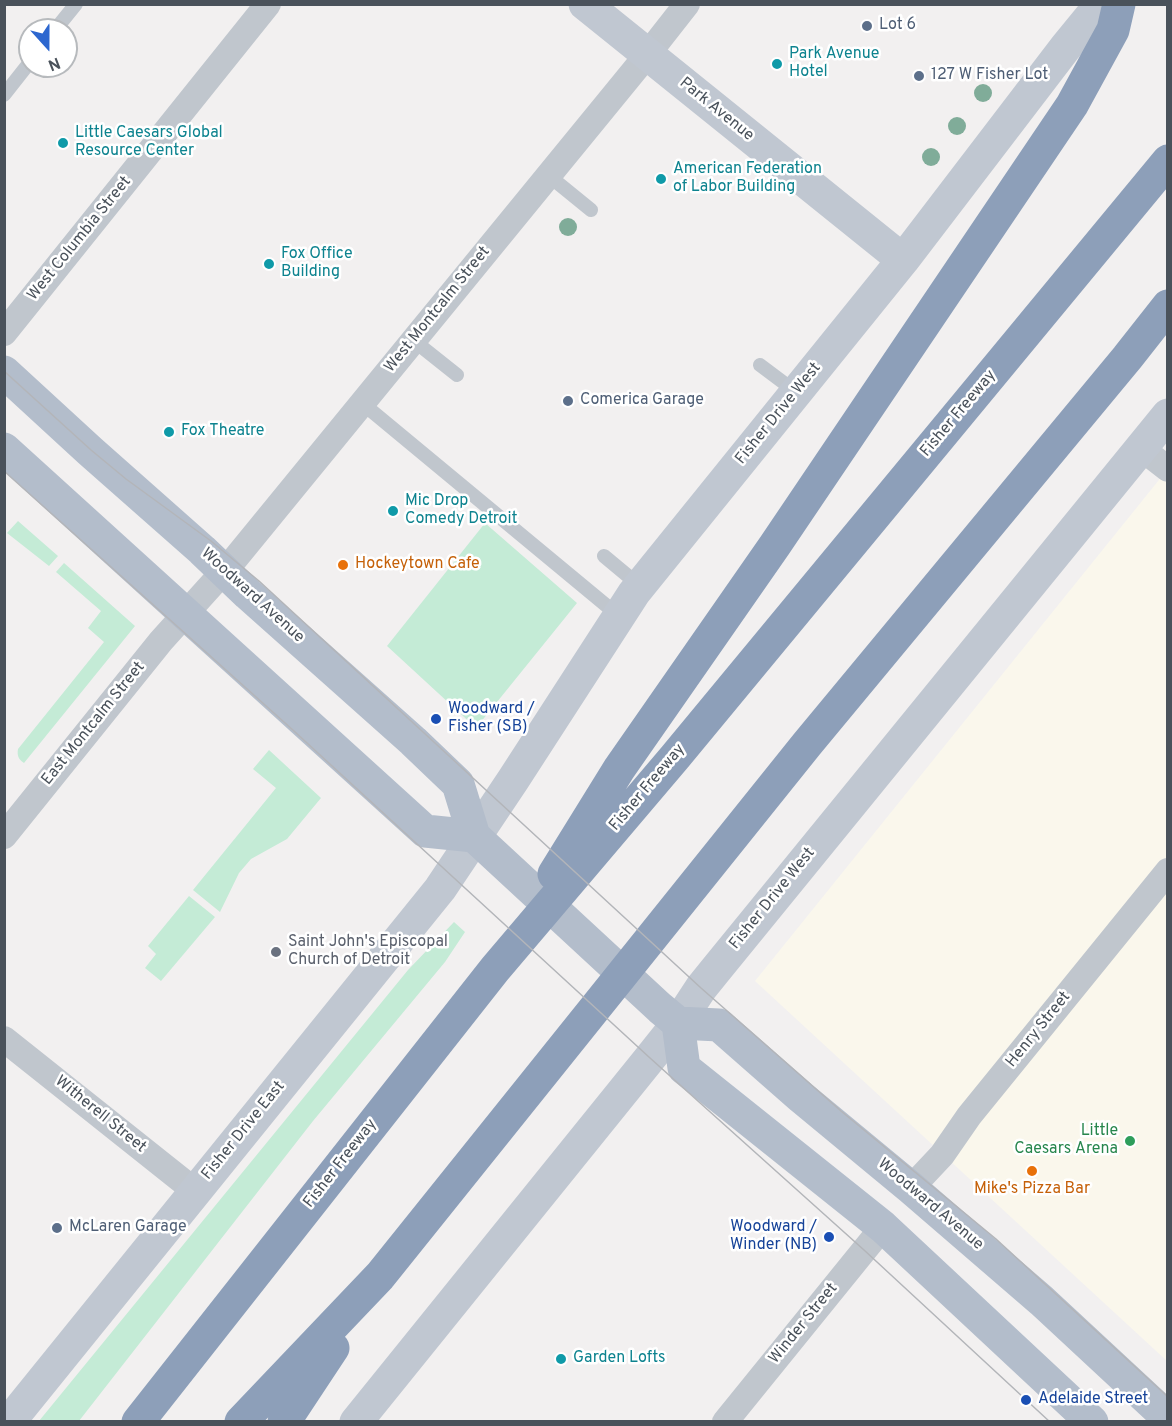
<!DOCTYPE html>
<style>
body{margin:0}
#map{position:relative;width:1172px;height:1426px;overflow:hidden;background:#f2f0f0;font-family:Overpass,sans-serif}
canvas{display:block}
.frame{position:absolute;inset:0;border:6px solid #4a525b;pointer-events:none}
.north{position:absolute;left:18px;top:18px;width:60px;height:60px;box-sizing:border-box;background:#fff;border:2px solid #b7babd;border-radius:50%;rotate:159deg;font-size:16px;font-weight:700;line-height:24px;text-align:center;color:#4a525b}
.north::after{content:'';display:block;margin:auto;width:21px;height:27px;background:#2d67cf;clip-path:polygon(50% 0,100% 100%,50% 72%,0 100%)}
</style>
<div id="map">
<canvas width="1172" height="1426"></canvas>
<div class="frame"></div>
<div class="north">N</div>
</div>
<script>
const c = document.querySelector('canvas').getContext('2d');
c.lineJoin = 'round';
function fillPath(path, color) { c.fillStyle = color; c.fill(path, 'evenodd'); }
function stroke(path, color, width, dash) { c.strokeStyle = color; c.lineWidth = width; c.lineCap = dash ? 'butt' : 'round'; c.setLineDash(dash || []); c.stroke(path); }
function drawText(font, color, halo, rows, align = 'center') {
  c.font = font + ' Overpass,sans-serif'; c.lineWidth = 5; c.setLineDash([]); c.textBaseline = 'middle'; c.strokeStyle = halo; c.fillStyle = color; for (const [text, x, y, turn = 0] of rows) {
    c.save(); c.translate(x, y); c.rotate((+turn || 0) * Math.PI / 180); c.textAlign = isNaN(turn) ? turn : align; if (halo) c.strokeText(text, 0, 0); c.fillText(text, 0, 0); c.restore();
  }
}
const commercial = new Path2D(`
 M1167 470V1361L755 981Z`);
const green = new Path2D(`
 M18 521 58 556 49 566 7 533Z
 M485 523 577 603 476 728 387 646Z
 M64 563 135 626 24 763C18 759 17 755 18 749L104 642 88 628 101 611 56 572Z
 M269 750 321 798 287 839 251 859 239 873 220 912 193 890 276 788 253 769Z
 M189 896 215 917 161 981 145 968 156 954 148 946Z
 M454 922 465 932 445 962 313 1121 79 1421H39L408 970Z`);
const lane = new Path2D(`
 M55 30 76 4
 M4 95 30 62
 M548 175 591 210
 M413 340 457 375
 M760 365 796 392
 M362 403 619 616
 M604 556 640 586`);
const street = new Path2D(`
 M4 333 268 4
 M1141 448 1168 469
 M4 836 161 641 234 560 647 55 687 4
 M4 1039 195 1191
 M911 1188 942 1155 969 1116 1168 871
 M725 1422 883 1227`);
const secondary = new Path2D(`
 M585 4 903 260
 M9 1422 440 889 513 780 634 593 903 260 1065 48 1101 4
 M356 1422 650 1058 678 1023 701 988 718 967 1168 415`);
const primary = new Path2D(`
 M4 372 90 451 202 550 248 594 413 741 458 784 474 836 660 1008 678 1023 719 1025 801 1097 911 1188 1042 1301 1168 1418
 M4 449 425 831 474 836
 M678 1023 684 1068 883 1227 1092 1422`);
const highway = new Path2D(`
 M554 874 619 769 775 545 1072 105 1113 30 1119 4
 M138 1422 495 969 675 757 1168 161
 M241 1422 380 1276 807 744 1127 358 1168 306
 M284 1422 333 1348`);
const tram = new Path2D(`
 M4 371 91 450 126 479 211 541 259 581 701 988 841 1111 996 1239 1168 1397
 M4 471 294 731 650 1058 864 1250 1050 1422`);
const trees = [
 [983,93],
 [957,126],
 [931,157],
 [568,227]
];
const markers = [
 [867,26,6,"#5c6f8a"],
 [777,64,6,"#0f9aa8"],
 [919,76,6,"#5c6f8a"],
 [63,143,6,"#0f9aa8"],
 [661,179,6,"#0f9aa8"],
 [269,264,6,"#0f9aa8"],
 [568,401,6,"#5c6f8a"],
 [169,432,6,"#0f9aa8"],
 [393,511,6,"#0f9aa8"],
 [343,565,6,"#e8710a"],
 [436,719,6,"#1a4fb4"],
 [276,952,6,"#6b7280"],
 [1130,1141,6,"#2e9e5b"],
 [1032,1171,6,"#e8710a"],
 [57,1228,6,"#5c6f8a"],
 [829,1237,6,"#1a4fb4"],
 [561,1359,6,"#0f9aa8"],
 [1026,1400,6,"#1a4fb4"]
];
const serviceNames = [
 ["Lot 6",879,26],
 ["127 W Fisher Lot",931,76],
 ["Comerica Garage",580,401],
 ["McLaren Garage",69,1228]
];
const cultureNames = [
 ["Park Avenue",789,55],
 ["Hotel",789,73],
 ["Little Caesars Global",75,134],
 ["Resource Center",75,152],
 ["American Federation",673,170],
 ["of Labor Building",673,188],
 ["Fox Office",281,255],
 ["Building",281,273],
 ["Fox Theatre",181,432],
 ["Mic Drop",405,502],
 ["Comedy Detroit",405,520],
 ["Garden Lofts",573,1359]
];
const streetNames = [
 ["Park Avenue",716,110,39],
 ["West Columbia Street",80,239,-51],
 ["West Montcalm Street",438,310,-51],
 ["Fisher Drive West",779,414,-51],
 ["Fisher Freeway",959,414,-50],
 ["Woodward Avenue",252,596,42],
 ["East Montcalm Street",94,724,-51],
 ["Fisher Freeway",648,788,-50],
 ["Fisher Drive West",773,899,-51],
 ["Henry Street",1039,1030,-51],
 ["Witherell Street",100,1115,39],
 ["Fisher Drive East",244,1131,-51],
 ["Fisher Freeway",341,1164,-52],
 ["Woodward Avenue",930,1205,40],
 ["Winder Street",804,1324,-51]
];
const foodNames = [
 ["Hockeytown Cafe",355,565],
 ["Mike's Pizza Bar",1032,1190,"center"]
];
const transitNames = [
 ["Woodward /",448,710],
 ["Fisher (SB)",448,728],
 ["Woodward /",817,1228,"right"],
 ["Winder (NB)",817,1246,"right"],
 ["Adelaide Street",1038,1400]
];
const worshipNames = [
 ["Saint John's Episcopal",288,943],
 ["Church of Detroit",288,961]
];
const leisureNames = [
 ["Little",1118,1132],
 ["Caesars Arena",1118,1150]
];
fillPath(commercial, '#faf7ec');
fillPath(green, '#c4ebd6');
stroke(lane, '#c0c6cd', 14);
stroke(street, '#c0c6cd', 26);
stroke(secondary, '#c0c7d1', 33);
stroke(primary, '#b3bdcb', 33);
stroke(highway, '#8d9fb9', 33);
stroke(tram, '#b3b5b9', 1.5);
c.fillStyle = '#80ac99';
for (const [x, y] of trees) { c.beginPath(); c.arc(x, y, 9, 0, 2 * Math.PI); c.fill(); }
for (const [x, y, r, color] of markers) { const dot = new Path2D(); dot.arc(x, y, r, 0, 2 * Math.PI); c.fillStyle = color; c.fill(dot); stroke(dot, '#fff', 2); }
drawText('16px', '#4e5e75', '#fff', serviceNames, 'left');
drawText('16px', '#0d838f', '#fff', cultureNames, 'left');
drawText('16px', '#4a525b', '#fff', streetNames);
drawText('16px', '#c56008', '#fff', foodNames, 'left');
drawText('16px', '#164399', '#fff', transitNames, 'left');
drawText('16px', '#5b616d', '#fff', worshipNames, 'left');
drawText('16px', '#27864d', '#fff', leisureNames, 'right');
</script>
